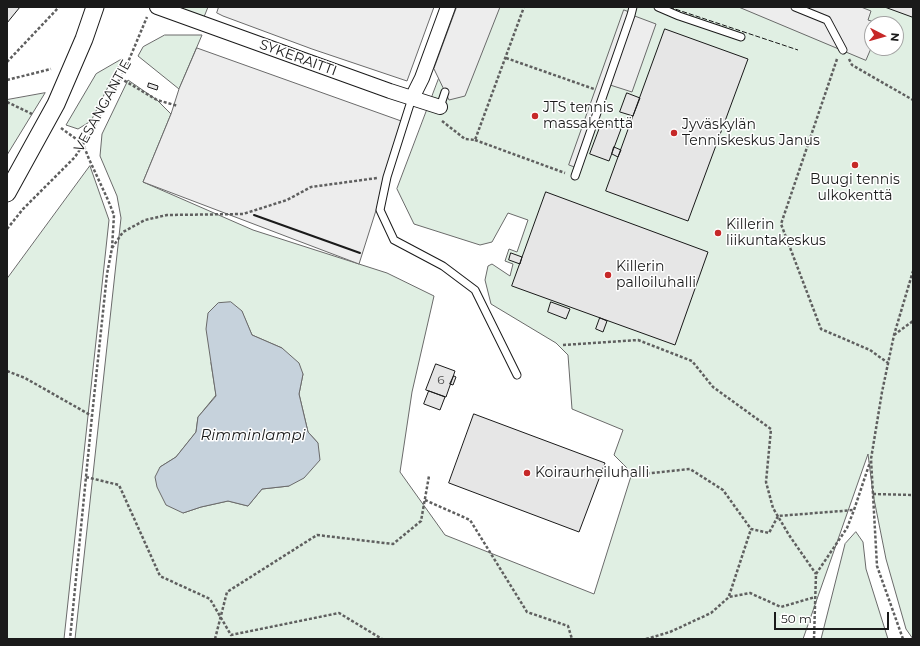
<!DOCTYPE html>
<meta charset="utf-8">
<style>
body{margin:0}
#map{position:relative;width:920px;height:646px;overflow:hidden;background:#fff;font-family:Montserrat,sans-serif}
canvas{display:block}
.frame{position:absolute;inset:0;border:8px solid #1a1a1a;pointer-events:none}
.north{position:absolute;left:864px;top:16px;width:40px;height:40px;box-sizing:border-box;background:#fff;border:1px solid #a3a3a3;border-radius:50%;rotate:96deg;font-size:11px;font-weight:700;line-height:16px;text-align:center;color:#1a1a1a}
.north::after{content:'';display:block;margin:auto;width:14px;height:18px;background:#c62828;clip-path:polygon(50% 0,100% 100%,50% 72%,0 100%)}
.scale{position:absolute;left:774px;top:612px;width:115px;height:18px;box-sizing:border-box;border:2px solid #1a1a1a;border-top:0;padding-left:5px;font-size:12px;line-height:14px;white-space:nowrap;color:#1a1a1a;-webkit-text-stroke:3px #fff;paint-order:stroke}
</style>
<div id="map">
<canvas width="920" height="646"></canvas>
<div class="frame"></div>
<div class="north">N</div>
<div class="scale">50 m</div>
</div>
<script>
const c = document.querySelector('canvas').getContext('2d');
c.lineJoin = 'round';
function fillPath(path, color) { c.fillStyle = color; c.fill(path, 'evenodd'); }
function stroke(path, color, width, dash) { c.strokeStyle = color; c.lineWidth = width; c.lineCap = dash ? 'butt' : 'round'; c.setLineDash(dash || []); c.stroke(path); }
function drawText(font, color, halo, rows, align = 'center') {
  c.font = font + ' Montserrat,sans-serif'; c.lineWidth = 3; c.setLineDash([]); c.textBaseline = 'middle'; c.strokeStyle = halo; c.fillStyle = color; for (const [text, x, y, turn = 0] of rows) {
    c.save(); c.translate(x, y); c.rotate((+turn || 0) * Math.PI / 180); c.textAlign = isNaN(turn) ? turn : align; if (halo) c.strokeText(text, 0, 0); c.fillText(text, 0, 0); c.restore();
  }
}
const green = new Path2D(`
 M178 7H208L204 17Z
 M466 7H913V639L906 629 886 559 873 494 868 454 803 639H75L121 218 117 196 100 156 102 134 128 80 157 100 171 114 143 182 253 230 387 273 434 296 412 392 400 472 445 535 594 594 632 473 614 455 623 430 572 409 568 355 556 343 491 304 485 280 488 266 492 264 510 276 513 264 505 261 509 249 517 252 528 220 508 213 492 242 480 245 414 224 397 189ZM872 24H896V48H872ZM242 312 252 335 282 348 303 374 299 394 308 432 318 443 289 486 262 489 248 506 228 501 201 507 183 513 160 467 176 457 196 432 198 417 216 395 211 363Z
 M165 35H202L179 89 138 56 143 47Z
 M122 59 91 121 78 129 66 125 96 74Z
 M45 93 7 155V100Z
 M90 166 109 220 64 639H7V279Z
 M856 532 863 542 866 569 888 639H821L845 544Z`);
const parking = new Path2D(`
 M219 7H434L407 81 312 49 223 16 217 13Z
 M457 7H500L465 96 449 100 434 69Z
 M739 7H861L871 11 868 20 880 24H872V46L866 60Z
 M624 10 632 13V15L656 24 632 92 607 84 577 168 569 165Z
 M197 48 404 122 359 264 143 182 171 114 179 89Z`);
const water = new Path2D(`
 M231 302 242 311 252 335 282 348 299 363 303 374 299 394 308 432 318 443 320 460 304 478 289 486 262 489 248 506 228 501 201 507 183 513 166 505 157 487 155 477 160 467 176 457 196 432 198 417 216 396 206 329 208 313 218 303Z`);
const building = new Path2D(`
 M7 7H20L7 23Z
 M885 7H913V17Z
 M665 29 748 59 688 221 606 191Z
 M149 83 158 86 157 90 148 87Z
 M627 93 640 98 633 116 620 112Z
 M602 122 621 129 609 161 590 154Z
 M614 147 621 150 618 157 612 154Z
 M546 192 708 252 675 345 512 286Z
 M511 253 522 257 520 264 509 260Z
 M551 302 570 309 566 319 548 312Z
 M600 318 607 321 603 332 596 329Z
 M436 364 455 371 446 397 426 390Z
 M454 376 456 377 453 385 450 384Z
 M429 391 445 397 440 410 424 404Z
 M474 414 605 463 579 532 449 483Z`);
const path = new Path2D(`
 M506 58 594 89
 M837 59 781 224 821 329 870 350 888 363
 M849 59 852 65 913 100
 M7 62 59 7
 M120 78 157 100 178 106
 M7 80 51 69
 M7 102 32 114
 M442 121 465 139 475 140 524 7
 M61 128 83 144 89 159 108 200 114 215 112 248 107 274 92 416 70 639
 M475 140 565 173
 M7 229 23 209 75 157 90 134 126 67 147 17
 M112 248 123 232 145 220 167 215 243 214 287 200 311 187 377 178
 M894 335 913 321
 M563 345 638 340 692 361 713 387 771 429 766 482 773 508 789 535 816 574
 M7 371 25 378 92 416
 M627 472 642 474 690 469 723 490 751 529 769 533 778 516 854 510
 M86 477 119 485 160 576 210 599 231 635 339 613 382 639
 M873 494 913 495
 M425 500 470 520 527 612 568 626 572 639
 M729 596 751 529
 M215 639 227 592 317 535 393 544 421 521 429 476
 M646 639 670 632 711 613 729 597 750 593 781 607 815 597
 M814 639 816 574 847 528 854 510 870 462
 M903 639 877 566 871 459 882 392 894 335 913 271`);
const service = new Path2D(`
 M658 7 679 16 741 37
 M795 7 827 20 843 50
 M412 98 387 177 380 210 394 240 443 266 475 290 517 375
 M440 107 445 92
 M575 176 631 15 633 7`);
const minor = new Path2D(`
 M157 7 390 91 440 107
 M412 98 422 78 448 7`);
const tertiary = new Path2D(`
 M7 193 56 104 84 39 95 7`);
const fence = new Path2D(`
 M669 7 798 50`);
const wall = new Path2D(`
 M254 215 360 253`);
const markers = [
 [535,116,4,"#c62828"],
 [674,133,4,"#c62828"],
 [855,165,4,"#c62828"],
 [718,233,4,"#c62828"],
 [608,275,4,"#c62828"],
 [527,473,4,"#c62828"]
];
const numberNames = [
 ["6",441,380]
];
const streetNames = [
 ["SYKERAITTI",298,58,20],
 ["VESANGANTIE",103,106,-61]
];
const poiNames = [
 ["JTS tennis",543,108],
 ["massakenttä",543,124],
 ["Jyväskylän",682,125],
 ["Tenniskeskus Janus",682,141],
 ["Buugi tennis",855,180,"center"],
 ["ulkokenttä",855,196,"center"],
 ["Killerin",726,225],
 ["liikuntakeskus",726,241],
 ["Killerin",616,267],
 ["palloiluhalli",616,283],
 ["Koiraurheiluhalli",535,473]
];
const waterNames = [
 ["Rimminlampi",253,436]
];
fillPath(green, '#e0efe3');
stroke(green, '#6a6a6a', 1);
fillPath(parking, '#ededed');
stroke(parking, '#6a6a6a', 1);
fillPath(water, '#c6d2dc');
stroke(water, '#6a6a6a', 1);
fillPath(building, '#e6e6e6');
stroke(building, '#1a1a1a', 1);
stroke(service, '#1a1a1a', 9);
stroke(minor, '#1a1a1a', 16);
stroke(tertiary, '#1a1a1a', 19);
stroke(path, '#5f5f5f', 2.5, [3, 2]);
stroke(service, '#fff', 7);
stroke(minor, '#fff', 14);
stroke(tertiary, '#fff', 17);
stroke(fence, '#1a1a1a', 1, [5, 2]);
stroke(wall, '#1a1a1a', 2);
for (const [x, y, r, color] of markers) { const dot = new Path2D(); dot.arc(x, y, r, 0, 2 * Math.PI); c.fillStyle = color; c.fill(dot); stroke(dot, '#fff', 1.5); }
drawText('12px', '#4d4d4d', null, numberNames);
drawText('14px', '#1a1a1a', '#fff', streetNames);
drawText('14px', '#1a1a1a', '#fff', poiNames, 'left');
drawText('italic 15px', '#1a1a1a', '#fff', waterNames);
</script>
